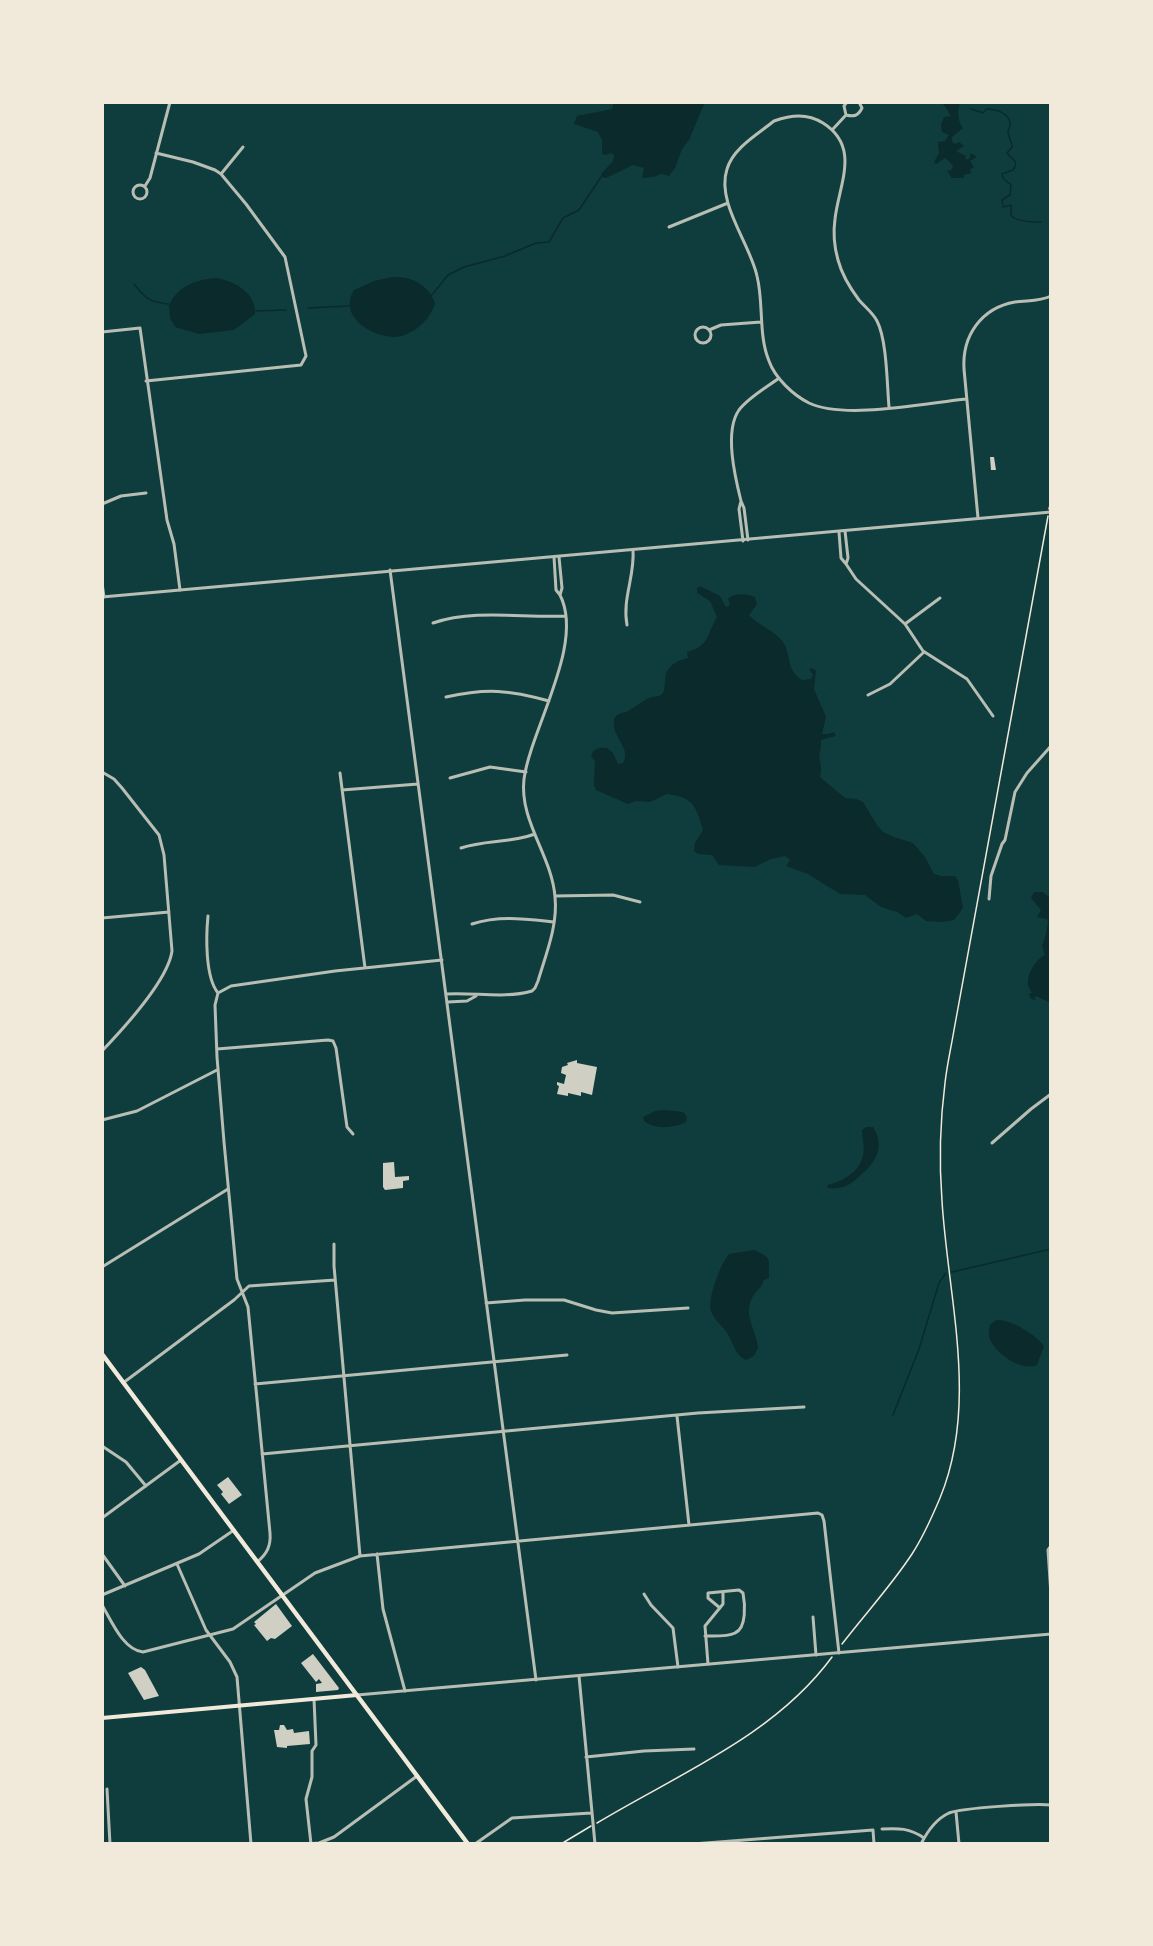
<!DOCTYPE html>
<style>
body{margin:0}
#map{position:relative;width:1153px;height:1946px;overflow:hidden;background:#0f3d3e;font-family:"Noto Sans",sans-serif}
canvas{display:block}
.frame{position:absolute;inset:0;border:104px solid #f1e9da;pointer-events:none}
</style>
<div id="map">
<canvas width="1153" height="1946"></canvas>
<div class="frame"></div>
</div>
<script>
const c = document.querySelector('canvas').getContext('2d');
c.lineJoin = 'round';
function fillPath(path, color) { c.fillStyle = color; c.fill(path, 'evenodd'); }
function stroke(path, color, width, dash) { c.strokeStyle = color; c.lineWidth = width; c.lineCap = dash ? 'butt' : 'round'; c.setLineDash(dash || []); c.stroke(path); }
const water = new Path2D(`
 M614 102H705L689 140 682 149 675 168 669 176 661 174 653 177 642 178 644 168 633 165 606 178 601 177V174L613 161 614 155 611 153 606 155 602 154V140L598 132 574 124 577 116 612 109Z
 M939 102H963L960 104C957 111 958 123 963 128L952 137V141L955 144 959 142 964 146 956 151 966 156 965 159H969L971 153 977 157 970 161 974 167 970 170 971 173 964 175V178H952L947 171 948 170 951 171 953 165 945 158 936 164 934 162 939 153 938 142 945 141 949 135 942 132 941 125 944 117 951 116 944 105Z
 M392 277C411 276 428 284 435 303 431 320 411 337 394 337 370 336 338 316 354 290L374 281Z
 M217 278C236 282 256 293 255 314L234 330 199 334 175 327 170 318 169 306C177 286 197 279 217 278Z
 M700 586 720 596 726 607 730 605 728 599C735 592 747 594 755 597L757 604 749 615C759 626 774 630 783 642 792 655 785 669 802 680L811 679 813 675 809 669 812 668 816 671 814 689 826 717 822 734H828L834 732 836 736 821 740C822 748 818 755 820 761 821 768 822 770 820 777L845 798 856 799 863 802 877 825 883 832 894 837 913 843 925 857 934 874 941 876H955L958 880 963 908 954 920 942 922 926 921 917 914 906 918 897 912 881 907 865 895 840 894 808 874 786 866 790 860 785 856 771 859 755 867 719 865 712 855 698 854 694 851 695 843 703 830C696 807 694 797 667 794L650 802 636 801 628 804 596 790 594 785 595 761 591 756C593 748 600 747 607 748L613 753 618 764 623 763C632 748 611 737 614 720 616 712 622 714 628 711 636 707 642 700 652 697 654 697 660 696 661 695 671 688 654 666 688 658L687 652C710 646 707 633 717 617L710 601 697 593V588Z
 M1034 892H1043L1051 899V1003L1036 996 1034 997 1036 1000 1031 999 1029 994 1032 993C1031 990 1028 988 1028 984 1027 974 1035 960 1045 955L1042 945C1045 941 1047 928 1048 922L1047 919 1037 917 1041 910 1031 898Z
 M665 1110 683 1112 687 1117 686 1122C675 1128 654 1130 644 1121L643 1117 655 1111Z
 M866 1127H873C885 1146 877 1161 862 1174 851 1184 844 1190 828 1188L827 1185C842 1182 860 1172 863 1155 865 1147 862 1138 862 1130Z
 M754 1250C774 1259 768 1259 769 1278L764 1280C762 1288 754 1292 751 1300 744 1317 757 1332 758 1348L754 1356 746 1360C737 1356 734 1347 730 1338 726 1328 714 1321 711 1311 707 1299 721 1263 729 1254Z
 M996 1320C1011 1319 1035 1334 1044 1346L1037 1365C1022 1372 996 1354 990 1339 988 1334 989 1330 990 1325Z`);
const stream = new Path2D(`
 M971 109 983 113 987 109C995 109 1010 113 1010 124 1011 127 1007 130 1008 133 1009 138 1012 142 1012 147L1007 153C1011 159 1020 160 1013 170L1002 174 1003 178 1011 185 1010 195 1002 200 1003 207 1011 205C1011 206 1011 214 1011 215 1015 222 1035 222 1041 222
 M134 284C146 299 149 302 169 304
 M431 296 448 275 464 267 505 256 536 243 549 242 563 218 579 210 601 177
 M308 308 349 306
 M256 311 286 310
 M952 1272 1051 1249
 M893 1415 919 1349 939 1283 946 1273`);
const building = new Path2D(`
 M990 457H994L996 470H991Z
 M577 1060V1063L597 1067 592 1095 581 1092V1096L568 1093V1096L557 1094 559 1086 557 1085V1082L564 1084 566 1075 561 1073 562 1067 568 1065 567 1063Z
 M394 1162 395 1177 409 1176V1180L403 1181V1188L385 1190 383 1187V1163Z
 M228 1477 242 1495 229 1504 221 1494 223 1492 217 1485Z
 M276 1604 292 1626 275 1639 271 1638 267 1641 254 1625 256 1624 254 1622Z
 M313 1654 339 1688 338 1690 316 1692V1684L322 1683 319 1679 316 1682 301 1663Z
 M141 1667 145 1670 159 1696 144 1700 128 1673Z
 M280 1725H284L287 1730 293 1729 294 1733 309 1731 310 1744 287 1746V1748L277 1747 274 1730H279Z`);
const path = new Path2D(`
 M1049 509 1051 501
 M842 1644C865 1614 891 1586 912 1554 923 1537 932 1517 940 1498 979 1403 948 1299 942 1201 939 1162 940 1122 945 1083 947 1065 951 1048 954 1030L1048 516
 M597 1823C678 1774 774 1736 832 1657
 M561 1844 591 1826`);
const minor = new Path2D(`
 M846 115C854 117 858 116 862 108L859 102
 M846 115 844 106 847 102
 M833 129 846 115
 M221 174 243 147
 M133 192a7 7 0 1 1 14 0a7 7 0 1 1-14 0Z
 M145 186 150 178 170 102
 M669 227 728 203
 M695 335a8 8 0 1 1 16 0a8 8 0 1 1-16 0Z
 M709 330 721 325 761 322
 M102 332 140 328 167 520 174 544 180 590
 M146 381 301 365 306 356 285 257 246 204 221 174 215 170 193 162 156 153
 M889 407C887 385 887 340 877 321 873 313 865 307 859 300 850 288 842 275 838 260 834 246 833 233 835 219 839 184 861 147 823 123 807 113 791 115 774 121 758 134 733 148 727 169 716 203 750 243 757 276 764 304 758 334 769 361 775 378 793 395 809 403 845 420 926 403 966 399
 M741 501C735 477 724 431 739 410 749 397 766 388 779 378
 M102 504 121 496 146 493
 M978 518 964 369C962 336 981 308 1015 302 1027 300 1039 302 1051 296
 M839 532 841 558 846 564 848 558 845 531
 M743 541 739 509 741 501 744 508 748 540
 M554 557 556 590 560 595 562 588 559 557
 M846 564 856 579 905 624 923 651 967 679 993 716
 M390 570 536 1680
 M102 583 104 597
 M433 623C475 609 522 618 565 616
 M905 624 940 598
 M627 625C622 599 635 576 633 550
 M868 695 890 684 924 652
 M446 697C487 688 509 690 549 701
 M102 772 114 779 122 788 159 835 164 855 172 951C168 980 123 1029 102 1051
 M340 773 365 968
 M450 778 490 767 526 772
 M342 790 418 784
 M461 848C485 840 511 843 535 834
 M555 896 613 895 640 902
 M989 899 991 876 1002 844 1005 840 1015 792 1027 773 1051 746
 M208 916C206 936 205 977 218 993L215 1005 217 1057 224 1142 237 1279 248 1307 270 1533C271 1546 267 1554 257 1562
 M102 918 169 912
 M472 924C499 915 526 919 554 922
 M218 993 231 986 335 971 442 960
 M446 994C474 992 505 999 532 991L535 988 538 981C546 954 558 925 555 897 552 856 519 821 524 779 531 728 585 644 560 595
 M448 1002 467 1001 476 996
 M217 1049 328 1040 333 1041 336 1048 347 1127 353 1134
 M102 1120 137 1111 217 1070
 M992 1143 1031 1109 1051 1094
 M334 1244V1266L360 1556
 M102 1267 228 1189
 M486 1303 525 1300H564L596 1310 612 1313 688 1308
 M123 1383 234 1300 249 1286 335 1280
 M255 1384 567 1355
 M677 1416 689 1525
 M102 1446 126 1462 146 1486
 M262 1454 698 1413 804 1407
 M102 1518 181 1460
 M1051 1546 1048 1550 1051 1595
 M102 1554 125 1586
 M377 1554 383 1609 405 1691
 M177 1564 206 1630 230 1662 237 1677 251 1844
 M644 1594 651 1605 673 1628 678 1667
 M102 1595 199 1554 234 1530
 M102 1605C111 1620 123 1650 143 1652L233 1629 315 1573 360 1556 818 1513 822 1515 824 1521 839 1653
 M813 1617 816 1655
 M705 1636C714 1636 727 1637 735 1633 747 1628 745 1603 743 1593L739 1590 708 1593V1598L720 1608
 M708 1664 705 1626 723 1604V1592
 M579 1676 595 1844
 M586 1757 644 1751 694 1749
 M107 1789 110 1844
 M956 1812 959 1844
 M882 1829C898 1828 910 1828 924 1838
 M307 1844 319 1843 334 1837 417 1776
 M311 1844 306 1799 312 1777V1751L316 1745 314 1699
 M475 1844 512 1818 591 1813
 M693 1844 873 1830 874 1844
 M921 1844C927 1832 936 1819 949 1813 961 1808 1036 1803 1051 1805`);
const tertiary = new Path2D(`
 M102 597 1051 512
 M357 1695 1051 1634`);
const secondary = new Path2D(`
 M102 1718 357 1695`);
const primary = new Path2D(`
 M102 1354 468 1844`);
fillPath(water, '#0a2a2b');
stroke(stream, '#0a2a2b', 1.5);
fillPath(building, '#cfcfc3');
stroke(path, '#f1e9da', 1.5);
stroke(minor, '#b8beb3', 3);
stroke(tertiary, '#b8beb3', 3);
stroke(secondary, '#f1e9da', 4);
stroke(primary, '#f1e9da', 4.5);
</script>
